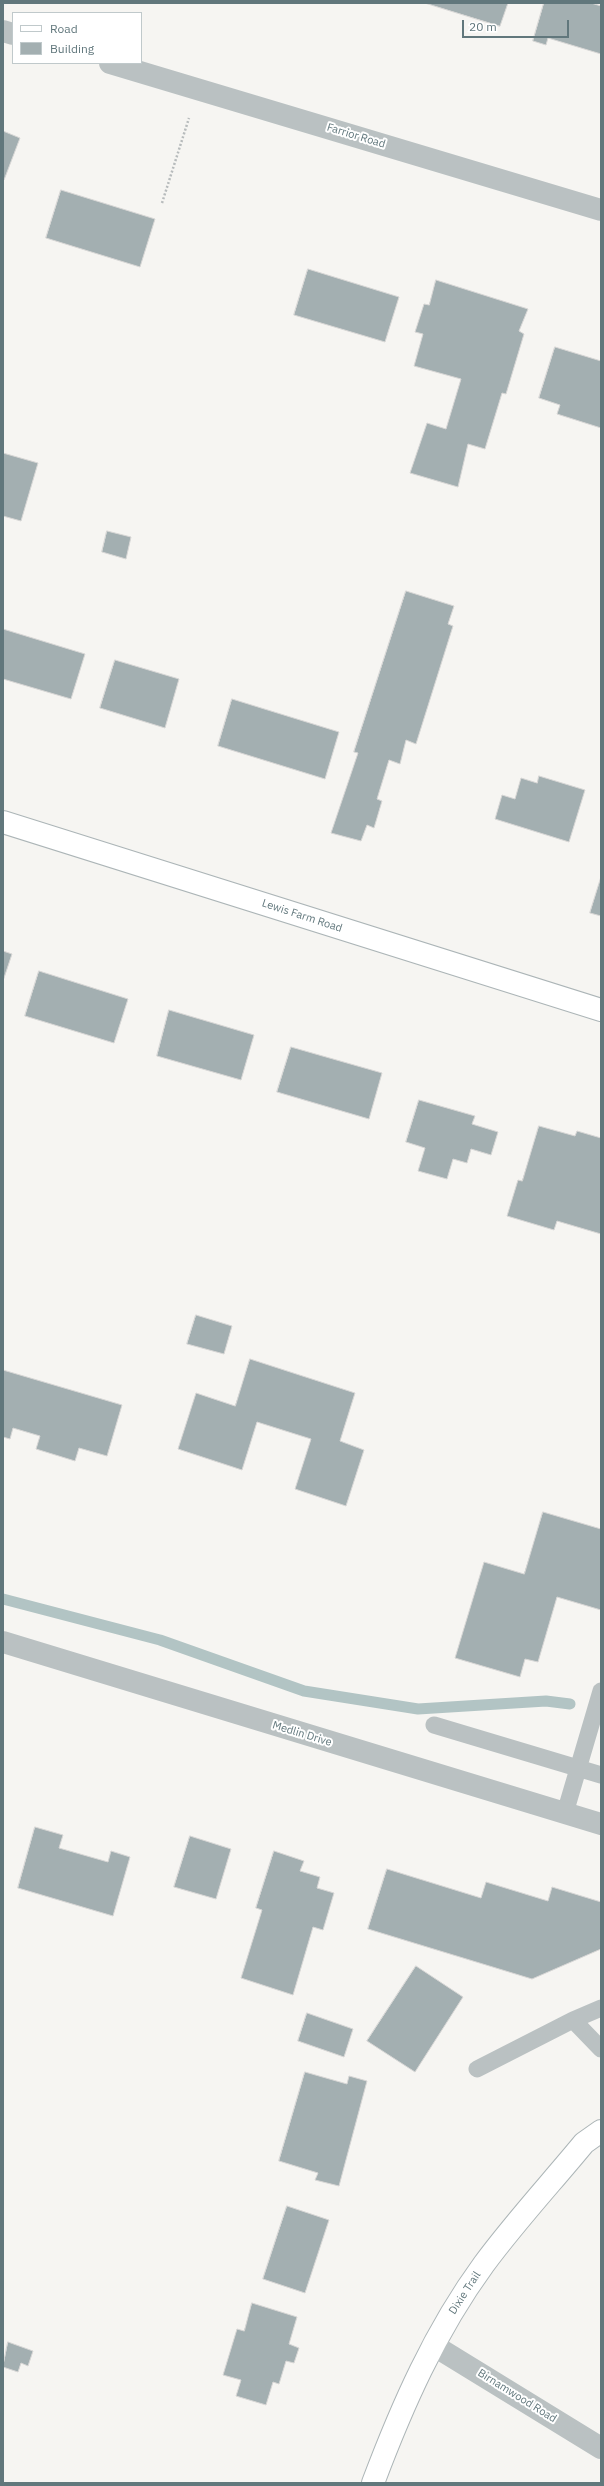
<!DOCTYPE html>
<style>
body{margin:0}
#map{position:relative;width:604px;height:2486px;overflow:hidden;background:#f6f5f2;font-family:"IBM Plex Sans",sans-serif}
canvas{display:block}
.frame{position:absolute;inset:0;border:4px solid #61777c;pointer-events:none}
.legend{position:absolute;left:12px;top:12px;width:130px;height:52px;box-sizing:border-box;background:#fff;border:1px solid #c0c9cb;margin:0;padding:5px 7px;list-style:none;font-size:12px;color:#61777c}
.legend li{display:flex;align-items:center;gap:8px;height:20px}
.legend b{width:20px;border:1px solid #c0c9cb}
.scale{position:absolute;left:462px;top:20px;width:107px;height:18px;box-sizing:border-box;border:2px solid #61777c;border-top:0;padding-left:5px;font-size:12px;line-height:14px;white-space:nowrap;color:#61777c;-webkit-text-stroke:3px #fff;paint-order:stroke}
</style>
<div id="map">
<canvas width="604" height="2486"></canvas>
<div class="frame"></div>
<ul class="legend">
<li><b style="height:5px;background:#fff"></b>Road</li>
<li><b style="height:11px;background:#a3afb1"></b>Building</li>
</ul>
<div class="scale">20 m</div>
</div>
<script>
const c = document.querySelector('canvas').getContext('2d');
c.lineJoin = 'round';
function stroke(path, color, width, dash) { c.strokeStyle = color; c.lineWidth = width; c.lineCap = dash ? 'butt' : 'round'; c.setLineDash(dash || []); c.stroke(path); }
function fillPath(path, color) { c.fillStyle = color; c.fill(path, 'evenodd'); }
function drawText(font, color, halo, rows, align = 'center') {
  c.font = font + ' "IBM Plex Sans",sans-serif'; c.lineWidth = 4; c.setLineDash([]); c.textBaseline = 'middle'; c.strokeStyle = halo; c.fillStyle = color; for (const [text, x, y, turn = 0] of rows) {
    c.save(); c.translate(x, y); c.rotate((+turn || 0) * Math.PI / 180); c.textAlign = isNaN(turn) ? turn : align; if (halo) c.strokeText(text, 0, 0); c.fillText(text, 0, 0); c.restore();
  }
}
const stream = new Path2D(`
 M3 1599 160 1640 304 1691 418 1709 546 1701 570 1704`);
const building = new Path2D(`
 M425 3H508L500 26Z
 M544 3H591L601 6V54L548 38 546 45 533 41Z
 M3 131 20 138 4 180 3 179Z
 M61 190 155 219 140 267 46 238Z
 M308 269 399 297 385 342 294 315Z
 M436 280 528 309 519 331 524 334 506 394 502 393 485 449 468 444 458 487 410 473 427 423 446 429 461 379 414 366 423 334 415 332 424 304 429 305Z
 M555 347 601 361V428L557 414 560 405 539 398Z
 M3 453 38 463 21 521 3 516Z
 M107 531 131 537 126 559 102 552Z
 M406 591 454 606 448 624 453 626 416 744 406 740 400 764 389 760 377 799 382 801 374 828 367 825 361 841 331 833 358 753 354 752Z
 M3 629 85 654 71 699 3 679Z
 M115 660 179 679 165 728 100 708Z
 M232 699 339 732 325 779 218 746Z
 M539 776 585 790 569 842 495 819 502 795 515 799 521 778 537 783Z
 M601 877V916L590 913Z
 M3 951 12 954 3 981Z
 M39 971 128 999 114 1043 25 1016Z
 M169 1010 254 1035 241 1080 157 1056Z
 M291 1047 382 1073 369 1119 277 1092Z
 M419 1100 475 1116 472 1124 498 1132 491 1155 471 1149 467 1163 453 1159 447 1179 418 1171 425 1148 406 1142Z
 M539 1126 575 1136 577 1131 601 1138V1234L557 1221 554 1230 507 1216 518 1180 522 1181Z
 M196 1315 232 1326 224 1354 187 1344Z
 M250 1359 355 1393 340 1441 364 1450 346 1506 295 1489 311 1439 257 1422 242 1470 178 1449 196 1393 235 1406Z
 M3 1370 122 1405 107 1456 79 1448 75 1461 36 1449 40 1436 13 1428 10 1439 3 1437Z
 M543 1512 601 1529V1610L557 1597 538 1662 525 1659 520 1677 455 1658 484 1562 524 1574Z
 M35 1827 63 1835 59 1848 108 1862 111 1851 130 1857 113 1916 18 1888Z
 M190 1836 231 1849 216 1899 174 1887Z
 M274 1851 304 1861 300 1871 320 1877 317 1888 334 1893 323 1930 313 1927 293 1995 241 1978 262 1910 256 1908Z
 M387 1869 481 1898 486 1882 548 1901 552 1887 601 1902V1949L532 1979 368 1929Z
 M416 1966 463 1997 415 2072 367 2041Z
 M307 2013 353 2029 344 2057 298 2041Z
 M305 2072 347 2084 349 2076 367 2081 339 2186 315 2180 318 2173 279 2161Z
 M287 2206 329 2220 305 2293 263 2279Z
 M252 2303 297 2317 289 2344 299 2348 294 2363 286 2361 279 2384 273 2382 266 2405 236 2396 241 2380 223 2375 237 2329 244 2331Z
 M8 2342 33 2351 28 2366 21 2363 18 2372 3 2367Z`);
const path = new Path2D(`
 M162 203 189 118`);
const lane = new Path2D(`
 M434 1725 601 1775
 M565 1813 601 1691
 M573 2020 601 2008
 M477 2069 573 2020 601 2049`);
const street = new Path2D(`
 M3 31 13 34
 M110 63 601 210
 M3 1642 601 1824
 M433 2345 601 2448`);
const secondary = new Path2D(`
 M3 822 601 1010
 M373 2483C402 2406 435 2331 484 2264 515 2222 551 2183 584 2143L601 2131`);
const streetNames = [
 ["Farrior Road",356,136,17],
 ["Lewis Farm Road",302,916,18],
 ["Medlin Drive",302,1734,17],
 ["Dixie Trail",465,2293,-57],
 ["Birnamwood Road",517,2396,32]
];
stroke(stream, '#b2c4c4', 11);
fillPath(building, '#a3afb1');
stroke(building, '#d7d6d5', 1);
stroke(secondary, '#acb5b7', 24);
stroke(path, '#b7bbbc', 2.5, [2, 2]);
stroke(lane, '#bac1c2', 17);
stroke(street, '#bac1c2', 22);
stroke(secondary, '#fff', 22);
drawText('11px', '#61777c', '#fff', streetNames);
</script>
